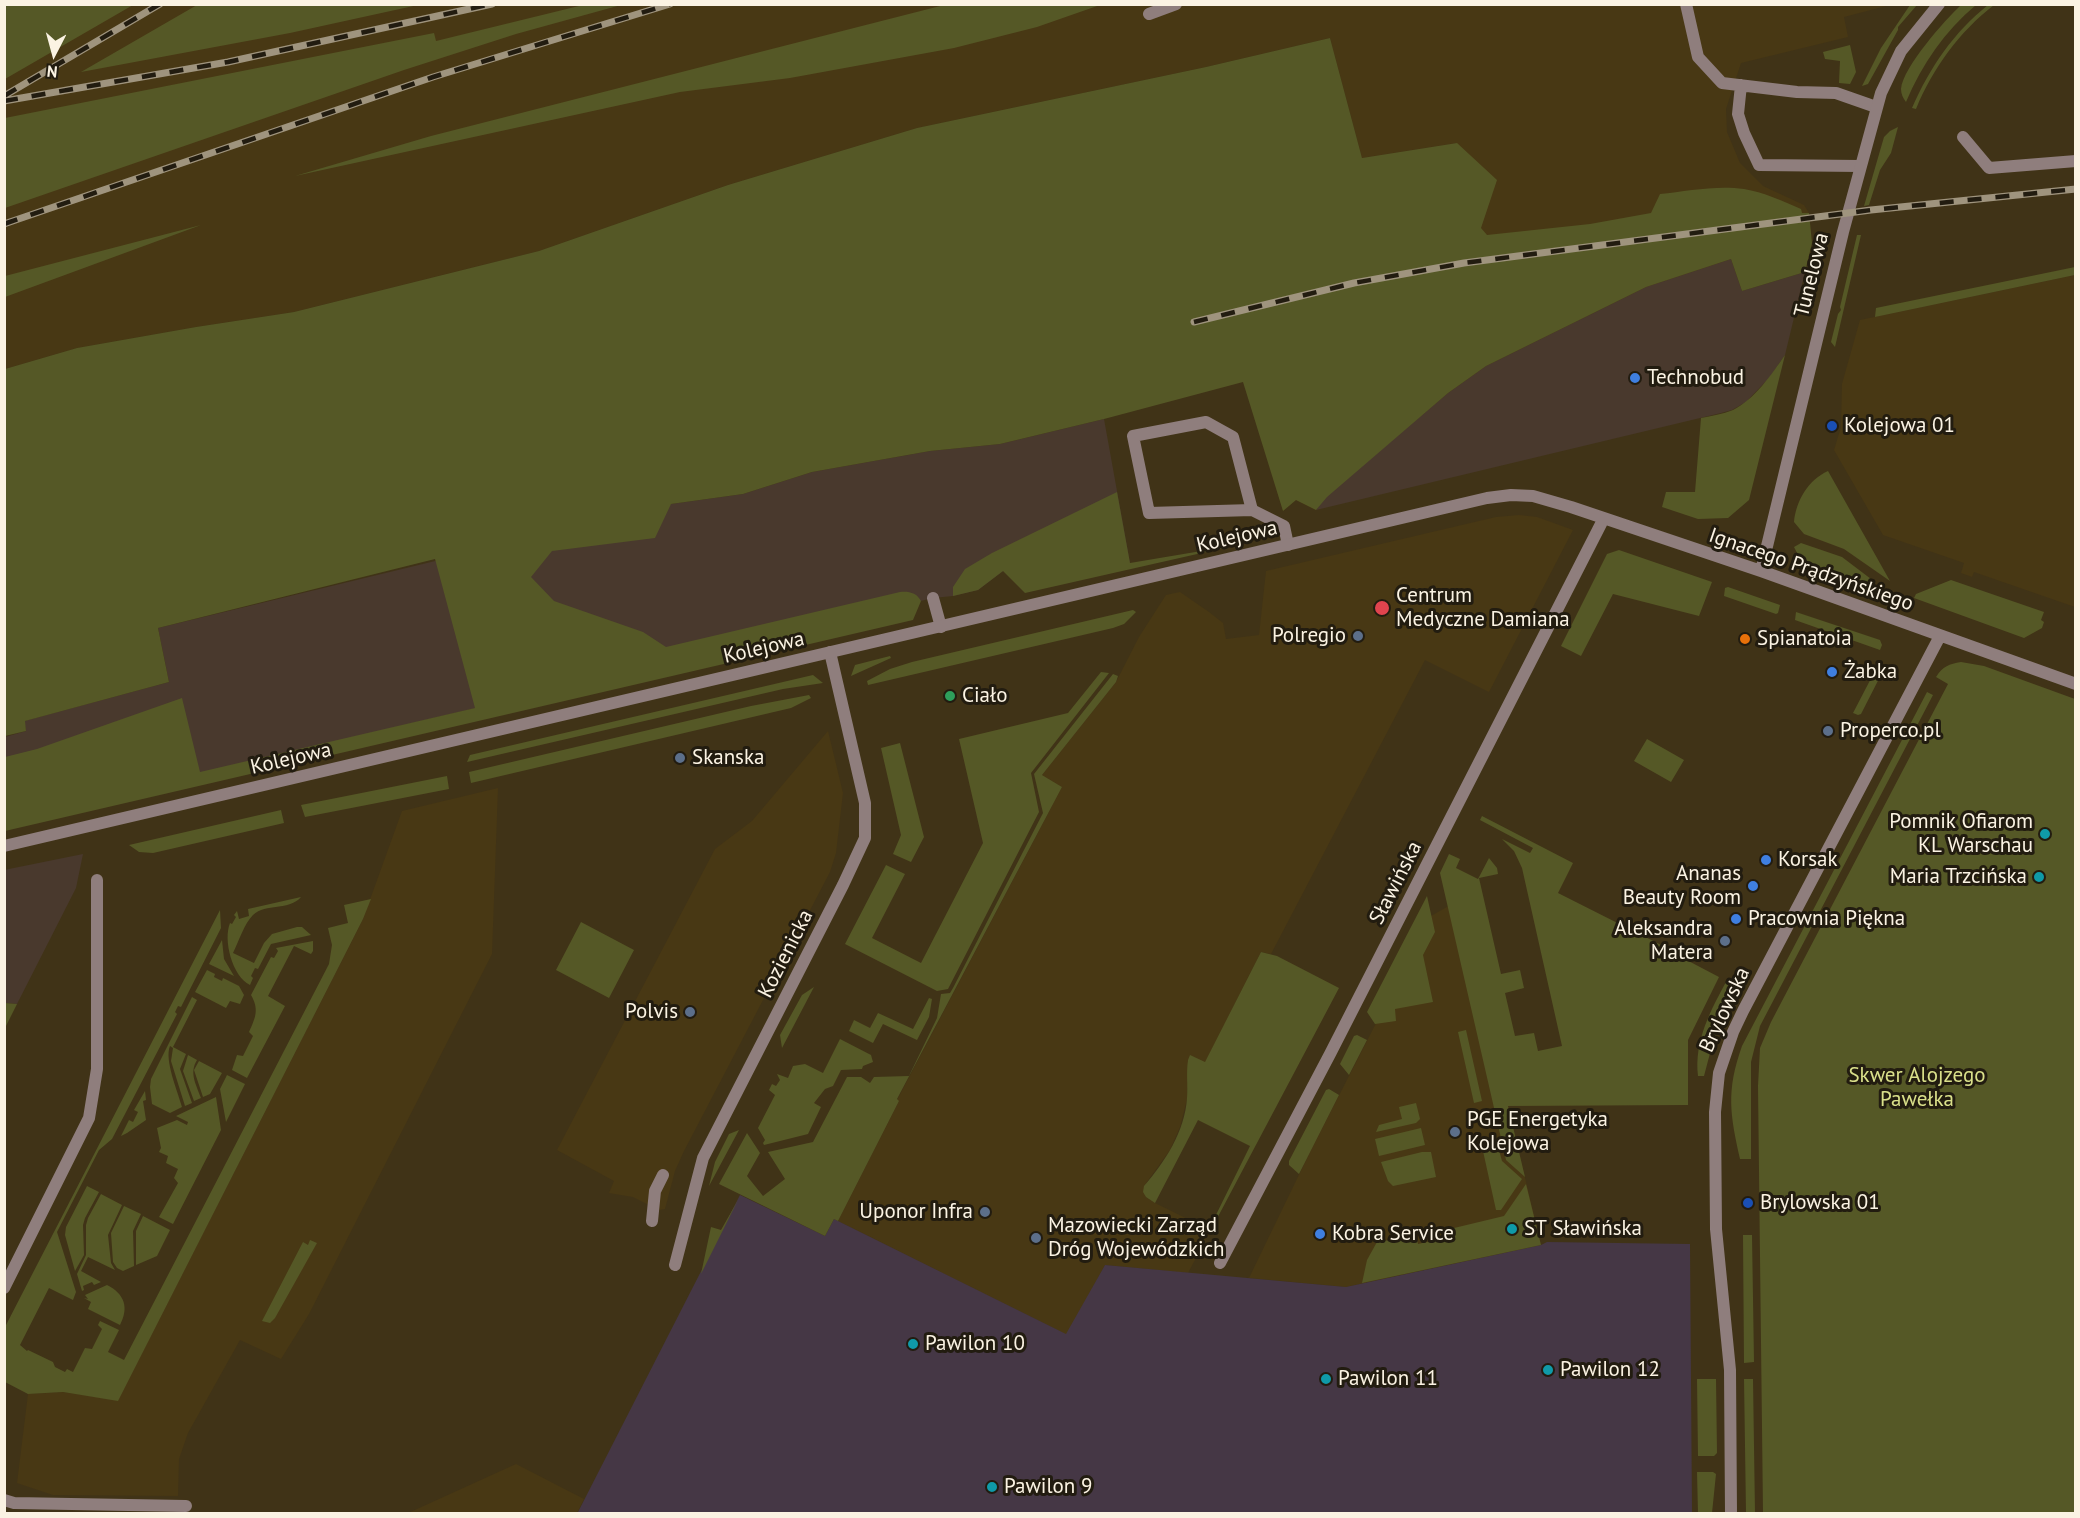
<!DOCTYPE html>
<meta charset="utf-8">
<style>
body{margin:0}
#map{position:relative;width:2080px;height:1518px;overflow:hidden;background:#403317;font-family:"PT Sans",sans-serif}
canvas{display:block}
.frame{position:absolute;inset:0;border:6px solid #fbf3e3;pointer-events:none}
.north{position:absolute;left:24px;top:24px;width:60px;height:60px;-webkit-text-stroke:4px #221c10;paint-order:stroke;rotate:186deg;font-size:16px;font-weight:700;line-height:24px;text-align:center;color:#fbf3e3}
.north::after{content:'';display:block;margin:auto;width:21px;height:27px;background:#fbf3e3;clip-path:polygon(50% 0,100% 100%,50% 72%,0 100%)}
</style>
<div id="map">
<canvas width="2080" height="1518"></canvas>
<div class="frame"></div>
<div class="north">N</div>
</div>
<script>
const c = document.querySelector('canvas').getContext('2d');
c.lineJoin = 'round';
function fillPath(path, color) { c.fillStyle = color; c.fill(path, 'evenodd'); }
function stroke(path, color, width, dash) { c.strokeStyle = color; c.lineWidth = width; c.lineCap = dash ? 'butt' : 'round'; c.setLineDash(dash || []); c.stroke(path); }
function drawText(font, color, halo, rows, align = 'center') {
  c.font = font + ' "PT Sans",sans-serif'; c.lineWidth = 6; c.setLineDash([]); c.textBaseline = 'middle'; c.strokeStyle = halo; c.fillStyle = color; for (const [text, x, y, turn = 0] of rows) {
    c.save(); c.translate(x, y); c.rotate((+turn || 0) * Math.PI / 180); c.textAlign = isNaN(turn) ? turn : align; if (halo) c.strokeText(text, 0, 0); c.fillText(text, 0, 0); c.restore();
  }
}
const built = new Path2D(`
 M5 5H1890L1844 17 1848 37 1741 63 1726 109 1727 132 1740 163 1763 186 1804 205 1809 213 1812 243 1731 259 1325 497 1316 510 1296 500 1283 511 1244 381 1457 143 1362 158 1330 38 1206 67 917 128 728 185 539 251 294 312 196 327 77 348 5 369Z
 M2075 275V607L1974 572 1972 577 1961 573 1964 563 1883 535 1834 450 1841 427 1842 384 1860 320Z
 M1519 515 1537 517 1573 530 1489 692 1425 660 1271 954 1261 952 1205 1063 1188 1060 1187 1099 1180 1127 1170 1150 1144 1186 1146 1197 1155 1203 1202 1226 1212 1228 1188 1273 1105 1265 1067 1335 838 1221 899 1101 897 1100 1062 787 1042 775 1116 682 1139 637 1166 595 1180 592 1209 612 1223 623 1226 639 1259 635 1266 571 1496 517Z
 M828 731 843 793 836 853 830 872 684 1151 675 1171 665 1209 659 1210 633 1197 609 1193 614 1181 557 1150 715 849 752 821Z
 M498 788 492 954 309 1314 281 1359 240 1340 188 1433 179 1459 178 1496 53 1495 17 1483 28 1394 63 1392 118 1400 363 919 402 811Z
 M1459 900 1541 1245 1346 1287 1249 1278 1310 1152 1431 916Z
 M516 1464 584 1499 577 1513 406 1514Z`);
const industrial = new Path2D(`
 M1731 259 1742 291 1805 272 1785 355 1770 377 1746 402 1732 410 1721 413 1316 510 1325 497 1448 393 1486 366 1646 287Z
 M1104 419 1130 563 1003 571 978 590 953 596 933 598 733 647 5 820V737L26 731 24 721 169 682 158 628 671 504 743 494 812 472 930 451 1000 444Z
 M83 854 76 888 17 1004 5 1003 4 870Z`);
const medical = new Path2D(`
 M740 1195 825 1236 834 1219 1066 1334 1105 1265 1346 1287 1541 1245 1547 1242 1690 1244 1692 1513 577 1514Z`);
const green = new Path2D(`
 M5 4H133V5L5 79Z
 M948 4 1100 5 1037 27 954 48 790 78 680 92 295 176 431 136Z
 M197 5V4L418 5 290 33 81 72Z
 M583 5H621L516 34 404 70 5 208V118L434 33 436 41Z
 M1910 5H1917L1898 27V30L1868 84 1862 86 1881 48Z
 M1961 5H1976C1945 31 1922 64 1906 102 1903 98 1901 94 1901 89 1903 67 1945 20 1961 5Z
 M1988 5H1994C1959 32 1933 68 1916 109L1912 108C1930 67 1954 32 1988 5Z
 M1330 38 1362 158 1457 143 1497 180 1481 228 1487 235 1590 224 1651 213 1660 194C1687 191 1717 185 1744 189 1763 192 1783 201 1801 209L1802 213H1809L1812 243 1805 272 1742 291 1731 259 1646 287 1486 366 1448 393 1327 497 1316 510 1296 500 1283 511 1243 382 1104 419 1000 444 930 451 812 472 743 494 671 504 655 538 552 551 531 577 554 601 643 632 666 647 900 592C909 591 917 593 921 601L913 620 5 831V757L37 749 182 698 200 772 475 708 435 559 158 628 169 682 25 721 26 731 5 736V369L77 348 196 327 294 312 539 251 728 185 917 128 1206 67Z
 M1850 45 1856 72 1850 84 1839 83 1840 61 1825 59 1823 52Z
 M1898 127 1891 153 1880 170 1869 205 1864 206 1884 137 1890 131Z
 M201 225 5 297V276Z
 M1857 235H1861L1835 347 1831 342 1838 314 1841 310 1840 307Z
 M2075 267V275L1875 317 1876 308Z
 M1785 355 1749 500 1728 518 1698 519 1662 507 1666 492H1695L1701 418C1711 416 1723 414 1733 410 1755 399 1771 375 1785 355Z
 M1828 471 1890 581 1844 549 1804 534 1794 522C1796 501 1808 480 1828 471Z
 M1117 492 1130 563 1237 545 1025 593 1003 571 978 590 953 596V587L965 569 992 553Z
 M1801 543 1842 557 1871 579V594C1843 585 1807 577 1794 547Z
 M1619 550 1712 582 1699 616 1613 594 1581 656 1561 646 1607 554Z
 M1951 580 2044 612 2041 620 2044 622 2042 628 2024 638 1914 598 1916 594Z
 M1728 587 1780 605 1778 613 1776 614 1724 596 1725 588Z
 M1133 610 1136 612 1124 624 1113 628 868 685 867 681 890 669 912 662Z
 M1796 612 1880 640 1882 645 1880 650 1795 620Z
 M890 656 891 658 851 676 855 665Z
 M1961 662 1984 666 2075 699V1513H1763L1758 1086 1760 1048 1771 1022 1948 684 1936 677C1943 666 1949 664 1961 662Z
 M1878 665 1885 667 1861 714 1858 715 1853 713Z
 M1101 672 1109 673 1031 773 1039 812 948 989 937 991 845 944 886 865 905 874 872 938 921 963 983 843 959 739 1068 713Z
 M1113 674 1118 676 1116 682 1042 775 1062 787 897 1099 899 1101 838 1221 834 1219 825 1236 719 1184 747 1133 760 1153 747 1176 763 1196 785 1179 768 1152 813 1142 847 1077H861L870 1083 874 1077 909 1076 937 1018 941 994 950 993 953 988 1043 813 1034 774Z
 M813 675 823 683 783 689 467 762 470 755Z
 M1927 692 1933 695 1760 1026 1751 1062V1159H1740C1730 1114 1726 1091 1742 1046Z
 M809 695 811 698 791 708 471 783 469 772 751 706Z
 M1647 739 1684 760 1671 782 1634 761Z
 M900 743 924 837 911 862 893 854 901 835 881 748Z
 M447 776 449 789 305 817 301 805Z
 M281 810 284 823 153 853 139 852 129 845Z
 M1482 816 1573 863 1558 893 1679 954V956L1719 977 1688 1040V1105L1508 1106 1525 1177 1506 1160 1440 873 1449 854 1460 859 1456 868 1478 879 1489 858 1497 868 1498 874 1479 878 1501 974 1520 970 1524 988 1505 993 1515 1036 1534 1033 1538 1051 1562 1046 1522 868 1514 851 1502 839 1530 853 1533 848 1480 820Z
 M1427 896 1435 932 1423 955 1433 1002 1395 1009 1396 1021 1375 1024 1367 1012Z
 M301 897C289 911 266 903 253 915 244 924 239 941 233 953L254 963 264 943 272 934 297 927H302L311 935 271 944 258 969 255 968 251 976 253 978 250 985C232 976 223 940 230 923L232 924 236 917 234 915 237 911 239 919 249 916 248 909Z
 M371 899 363 919 118 1401 63 1392 28 1394 5 1382V1327L220 910 221 928 181 1007 178 1006 175 1012 177 1014 112 1139 99 1150 57 1232 76 1292 73 1300 49 1288 20 1345 27 1351 28 1350 53 1362 55 1367 65 1372 67 1369 73 1372 85 1348 92 1349 102 1329 98 1325 100 1321 119 1330 108 1352 124 1360 329 964 332 945 328 928 348 923 344 905Z
 M581 922 634 950 609 998 556 970Z
 M222 940 224 959 234 976 209 964Z
 M313 941V951L311 954 294 946 268 996 285 1006 247 1078 232 1070 237 1055 243 1056 253 1036 249 1032C256 1017 259 1009 251 995L271 957 274 958 278 951 276 948Z
 M1261 952 1277 956 1339 988 1212 1228 1210 1227 1250 1146 1198 1120 1155 1203 1146 1197 1143 1192 1144 1186C1165 1162 1185 1131 1187 1098 1188 1085 1186 1073 1188 1060L1190 1055 1205 1062Z
 M207 970 215 974 214 977 222 981 223 978 239 986 244 995 240 1004 230 1001 226 1008 195 992Z
 M1727 980 1733 988V1001L1713 1042 1704 1076H1698C1694 1040 1711 1010 1727 980Z
 M814 987 782 1048 780 1035 802 995Z
 M192 997 197 1000 173 1047 186 1054 180 1069 192 1103 185 1106 171 1061 173 1048 170 1046C164 1060 178 1092 182 1107L170 1113 152 1104 150 1087 151 1079Z
 M929 998 932 999 929 1017 917 1040 883 1024 873 1043 849 1031 854 1020 870 1028 878 1013 913 1029Z
 M5 1003 17 1004 5 1028 4 1003Z
 M1466 1030 1482 1101 1474 1103 1458 1032Z
 M1357 1035 1367 1040 1349 1075 1340 1064 1354 1036Z
 M840 1039 871 1055 873 1062 863 1066 862 1069 841 1070 833 1086 825 1089 814 1103 821 1107 808 1134 764 1145 763 1143 765 1140 758 1128 775 1095 769 1090 772 1084 776 1086 780 1080 777 1074 788 1078 793 1066 805 1064 823 1073Z
 M188 1055 197 1060C189 1073 196 1084 201 1098L194 1101 183 1071Z
 M199 1061 222 1073 210 1094 203 1097 194 1070Z
 M227 1075 245 1084 226 1122 220 1089Z
 M1329 1089 1339 1095 1299 1174 1289 1165V1161L1326 1090Z
 M145 1091 146 1100 143 1101 146 1120 127 1133 125 1130 127 1133 121 1136 129 1120 133 1122 138 1112 134 1110Z
 M216 1097 221 1130 173 1224 159 1217 178 1183 174 1178 178 1169 166 1163 168 1156 159 1152 161 1148 157 1128 177 1120 187 1125 188 1122 176 1116Z
 M1416 1103 1420 1119 1416 1123 1376 1132 1379 1125 1402 1119 1399 1107Z
 M1421 1128 1425 1145 1379 1156 1375 1139Z
 M739 1130 709 1186 715 1162 729 1134Z
 M1496 1139 1502 1161 1522 1179 1501 1210H1496L1481 1142Z
 M1422 1152H1431L1436 1177 1393 1186 1388 1181 1381 1162Z
 M1526 1184 1541 1245 1362 1283 1367 1260 1377 1242 1409 1237V1231L1415 1230 1418 1244 1449 1237 1454 1228 1504 1216Z
 M87 1186 99 1192 85 1218 83 1225 84 1255 75 1271 65 1235 66 1227Z
 M101 1194 122 1205 108 1235 111 1263 115 1270 88 1257 81 1271 101 1282 94 1285 92 1282 83 1286 84 1290 82 1291 77 1274 86 1255V1225L88 1218Z
 M738 1200 701 1274 711 1227 721 1230Z
 M124 1206 141 1214 133 1231 134 1266 123 1271 117 1268 113 1262 111 1233Z
 M143 1216 170 1230 157 1256 136 1265V1231Z
 M1743 1235H1752L1754 1362 1744 1363Z
 M310 1240 317 1243 275 1318 270 1323 262 1321 303 1242 308 1245Z
 M107 1285C125 1294 129 1308 120 1325L88 1309 91 1302 84 1298 88 1299 85 1295Z
 M1697 1379H1716L1717 1453 1714 1456H1698Z
 M1744 1379H1753L1755 1513H1746Z
 M1697 1472H1713L1716 1474 1712 1513H1698Z`);
const lane = new Path2D(`
 M1686 4 1698 57 1722 83 1797 92 1836 93 1876 107
 M1149 14 1176 4
 M1741 85 1738 114 1744 133 1759 165 1860 166
 M1963 137 1989 168 2076 161
 M1252 510 1233 437 1206 422 1133 436 1149 513 1252 510 1284 526 1288 545
 M933 598 941 627
 M652 1221 655 1191 663 1175
 M675 1265 703 1158 843 885 865 838V803L830 652
 M4 1288 89 1118 97 1069V880
 M4 1500 14 1503 186 1506`);
const street = new Path2D(`
 M1761 571 1843 232 1881 93 1901 51 1939 4
 M4 846 1487 498 1511 495 1533 496 1571 507 1761 571 2076 684
 M1220 1263 1330 1054 1604 518
 M1731 1514 1730 1370 1716 1229 1715 1112 1719 1073 1733 1032 1743 1011 1940 636`);
const rail = new Path2D(`
 M4 96 160 4
 M4 101 228 62 492 4
 M4 224 433 77 670 4
 M1194 322 1354 283 1464 263 1871 210 2076 189`);
const markers = [
 [1635,378,6,"#3f7fe0"],
 [1832,426,6,"#1a4fb4"],
 [1382,608,8,"#e0444e"],
 [1358,636,6,"#5c6f8a"],
 [1745,639,6,"#e8710a"],
 [1832,672,6,"#3f7fe0"],
 [950,696,6,"#2e9e5b"],
 [1828,731,6,"#5c6f8a"],
 [680,758,6,"#5c6f8a"],
 [2045,834,6,"#0f9aa8"],
 [1766,860,6,"#3f7fe0"],
 [2039,877,6,"#0f9aa8"],
 [1753,886,6,"#3f7fe0"],
 [1736,919,6,"#3f7fe0"],
 [1725,941,6,"#5c6f8a"],
 [690,1012,6,"#5c6f8a"],
 [1455,1132,6,"#5c6f8a"],
 [1748,1203,6,"#1a4fb4"],
 [985,1212,6,"#5c6f8a"],
 [1512,1229,6,"#0f9aa8"],
 [1320,1234,6,"#3f7fe0"],
 [1036,1238,6,"#5c6f8a"],
 [913,1344,6,"#0f9aa8"],
 [1548,1370,6,"#0f9aa8"],
 [1326,1379,6,"#0f9aa8"],
 [992,1487,6,"#0f9aa8"]
];
const streetNames = [
 ["Tunelowa",1812,275,-76],
 ["Kolejowa",1237,537,-13],
 ["Ignacego Prądzyńskiego",1811,570,19],
 ["Kolejowa",764,648,-13],
 ["Kolejowa",291,759,-13],
 ["Sławińska",1396,883,-63],
 ["Kozienicka",786,954,-63],
 ["Brylowska",1725,1010,-65]
];
const poiNames = [
 ["Technobud",1647,378],
 ["Kolejowa 01",1844,426],
 ["Centrum",1396,596],
 ["Medyczne Damiana",1396,620],
 ["Polregio",1346,636,"right"],
 ["Spianatoia",1757,639],
 ["Żabka",1844,672],
 ["Ciało",962,696],
 ["Properco.pl",1840,731],
 ["Skanska",692,758],
 ["Pomnik Ofiarom",2033,822,"right"],
 ["KL Warschau",2033,846,"right"],
 ["Korsak",1778,860],
 ["Ananas",1741,874,"right"],
 ["Beauty Room",1741,898,"right"],
 ["Maria Trzcińska",2027,877,"right"],
 ["Pracownia Piękna",1748,919],
 ["Aleksandra",1713,929,"right"],
 ["Matera",1713,953,"right"],
 ["Polvis",678,1012,"right"],
 ["PGE Energetyka",1467,1120],
 ["Kolejowa",1467,1144],
 ["Brylowska 01",1760,1203],
 ["Uponor Infra",973,1212,"right"],
 ["Mazowiecki Zarząd",1048,1226],
 ["Dróg Wojewódzkich",1048,1250],
 ["ST Sławińska",1524,1229],
 ["Kobra Service",1332,1234],
 ["Pawilon 10",925,1344],
 ["Pawilon 12",1560,1370],
 ["Pawilon 11",1338,1379],
 ["Pawilon 9",1004,1487]
];
const parkNames = [
 ["Skwer Alojzego",1917,1076],
 ["Pawełka",1917,1100]
];
fillPath(built, '#483814');
fillPath(industrial, '#49392d');
fillPath(medical, '#453745');
fillPath(green, '#555826');
stroke(lane, '#8f7e7d', 12);
stroke(street, '#8f7e7d', 12);
stroke(rail, '#9f947e', 7);
stroke(rail, '#221c10', 4.5, [14]);
for (const [x, y, r, color] of markers) { const dot = new Path2D(); dot.arc(x, y, r, 0, 2 * Math.PI); c.fillStyle = color; c.fill(dot); stroke(dot, '#221c10', 2); }
drawText('21px', '#fbf3e3', '#221c10', streetNames);
drawText('21px', '#fbf3e3', '#221c10', poiNames, 'left');
drawText('21px', '#dae08a', '#221c10', parkNames);
</script>
